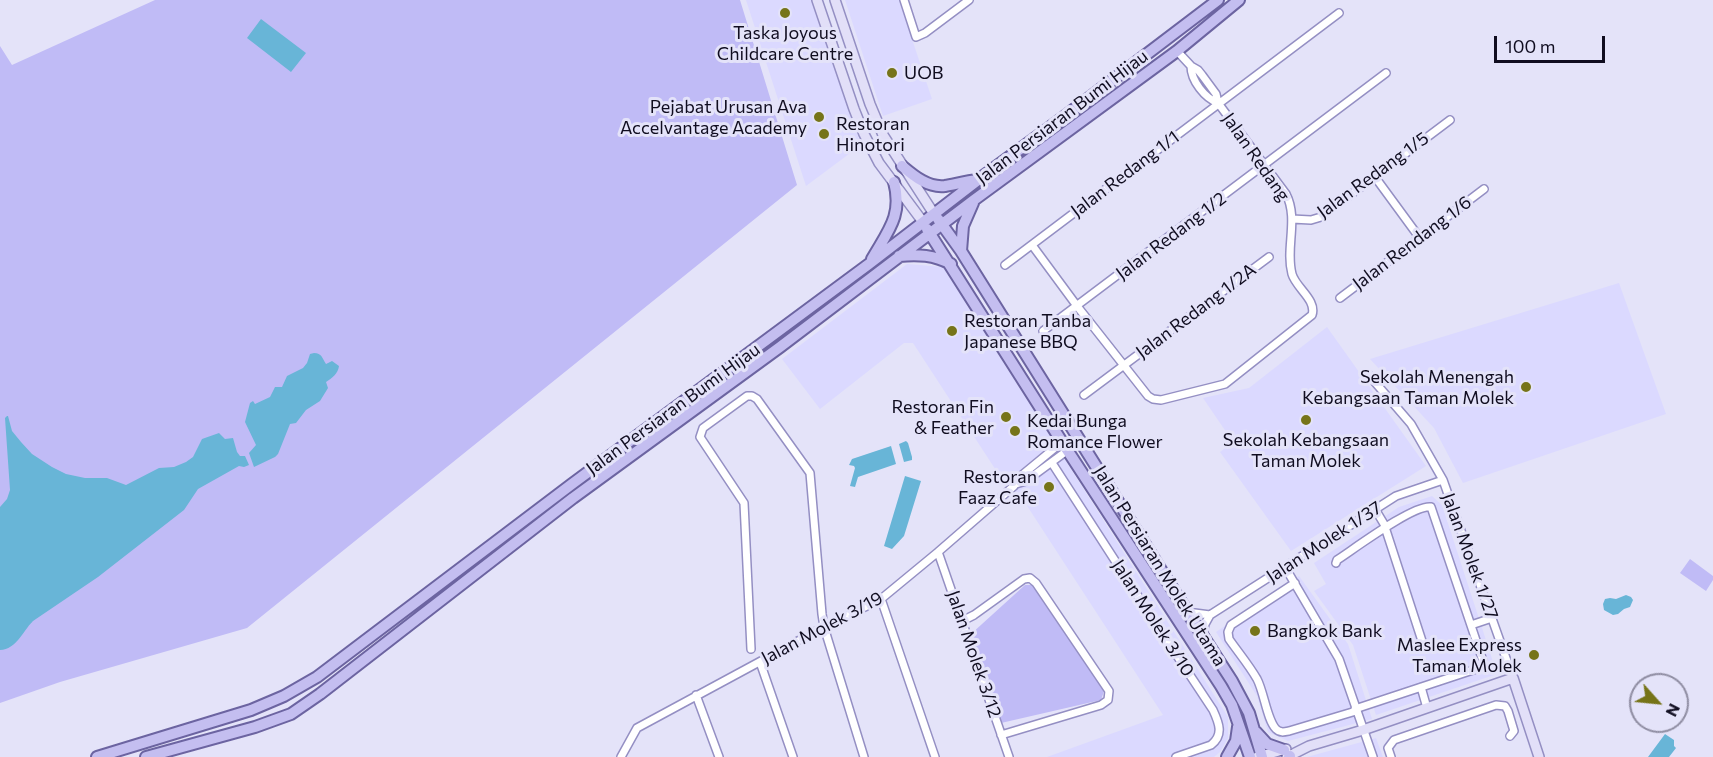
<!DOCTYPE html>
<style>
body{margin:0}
#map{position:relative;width:1713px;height:757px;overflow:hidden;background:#e4e3f9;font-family:Commissioner,sans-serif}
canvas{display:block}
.north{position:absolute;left:1629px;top:673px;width:60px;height:60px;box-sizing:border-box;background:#e4e3f9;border:2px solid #8f8da2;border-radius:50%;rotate:117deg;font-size:16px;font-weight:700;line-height:24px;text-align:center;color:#100d20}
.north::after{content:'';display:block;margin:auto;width:21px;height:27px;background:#767419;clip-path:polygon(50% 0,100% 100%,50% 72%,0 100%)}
.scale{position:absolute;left:1494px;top:36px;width:111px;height:27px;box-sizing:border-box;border:3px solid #100d20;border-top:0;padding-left:8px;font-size:18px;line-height:21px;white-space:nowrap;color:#100d20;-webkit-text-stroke:4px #e4e3f9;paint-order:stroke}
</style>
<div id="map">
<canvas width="1713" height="757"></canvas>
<div class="north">N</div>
<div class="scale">100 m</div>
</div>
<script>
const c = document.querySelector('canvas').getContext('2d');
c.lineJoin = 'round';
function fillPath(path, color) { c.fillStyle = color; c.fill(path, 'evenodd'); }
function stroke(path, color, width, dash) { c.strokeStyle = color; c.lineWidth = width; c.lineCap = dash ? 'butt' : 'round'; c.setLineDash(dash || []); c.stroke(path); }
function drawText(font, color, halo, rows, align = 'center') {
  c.font = font + ' Commissioner,sans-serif'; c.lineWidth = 6; c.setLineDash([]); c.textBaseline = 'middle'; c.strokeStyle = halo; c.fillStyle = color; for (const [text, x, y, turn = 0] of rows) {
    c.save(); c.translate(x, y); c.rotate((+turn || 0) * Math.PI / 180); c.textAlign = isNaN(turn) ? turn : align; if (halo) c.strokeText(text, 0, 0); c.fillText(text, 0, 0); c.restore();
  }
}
const built = new Path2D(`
 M746 0H811L861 145 806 186Z
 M845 0H899L932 99 883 116Z
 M907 264 943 267 1228 717V738L1220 752 1214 757H1047L1163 715 1020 495 1003 481 913 343H904L820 409 782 359Z
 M1619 283 1666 414 1463 483 1434 428 1370 359Z
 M1327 327 1426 466 1291 551 1220 452 1233 442 1203 398 1249 388Z
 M1432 496 1442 505 1497 674 1376 715 1353 645 1314 591 1326 584 1314 563 1399 507Z
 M1299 576 1348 644 1372 719 1288 741 1268 732 1257 696 1216 632Z
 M1376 738 1383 757H1307Z`);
const green = new Path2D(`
 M155 0H740L797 185 247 628 60 682 0 703V46L12 65Z
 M1690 559 1713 576V580L1706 591 1680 573Z
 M1025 585H1032L1104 691 1101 700 1001 723 971 634Z`);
const water = new Path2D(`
 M261 19 306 53 291 72 247 38Z
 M314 353C322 353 322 358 326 364L332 361 339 366C338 374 332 378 326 382L328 388 320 401 306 410 296 423 290 424 278 454 275 457 254 467 249 453 256 445 245 422 250 403 253 401 255 404 270 397 275 387H282L287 376 303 368 307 363 310 354Z
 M7 416H8L12 431 21 442 32 454 52 467 66 474 85 478H107L126 485 159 468 174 467 186 462 193 457 202 439 219 433 225 439 233 438 237 452 240 456H245L249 465 244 467 239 466 198 489 184 510 98 577 33 621C22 632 17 649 0 650V507L7 499 10 490 5 418Z
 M906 441 908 443 912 457V460L904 462 899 444Z
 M891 446 896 464 858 477 855 487 850 486 855 468 854 466 849 465 852 459Z
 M905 476 921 481 904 536 892 549 884 546Z
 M1626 595 1631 597 1633 600 1630 607 1624 609 1618 614 1613 615 1604 610 1603 604 1605 599 1610 598 1616 599Z
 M1665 734 1674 740V746L1676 748 1669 757H1648Z`);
const street = new Path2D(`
 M904 0 916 37 925 33 969 0
 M1191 66C1191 81 1205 98 1218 103
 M1375 177 1419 237
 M1292 219 1311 220 1321 217 1450 120
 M1032 245 1077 306 1148 396 1153 399 1161 400 1225 384 1312 315C1317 300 1296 288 1292 274 1285 248 1299 219 1286 194L1218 103 1216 94 1202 75 1198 70 1191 66 1177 51
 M1005 265 1339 13
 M1340 298 1484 189
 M1043 331 1386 73
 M1367 373 1411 424 1443 480 1513 678
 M1084 395 1269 257
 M1052 463 1154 621 1213 710C1219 723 1224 735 1211 745L1176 757
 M1016 484 1026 481 1068 450
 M1375 509 1384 524 1422 641
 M938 552 1009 757
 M1336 563 1337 560C1354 549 1414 504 1431 507L1483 661 1476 669 1355 709
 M1285 567 1339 659 1373 757
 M1295 583 1231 625 1228 632 1229 639C1238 652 1249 665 1257 679 1264 692 1267 720 1276 729 1280 733 1284 732 1289 731L1356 711
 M881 599 935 757
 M1187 612 1210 615
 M962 621 974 615 1024 579 1030 578 1036 583 1109 691 1108 700 1101 705 1001 735
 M1471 625 1492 618
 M1203 635 1205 624 1210 615 1396 496 1443 480
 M751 649 744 503 700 437 703 428 747 396H752L757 399 810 473 822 614 824 627 864 757
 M760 662 793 757
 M1421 687 1427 708
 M696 695 719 757
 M621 757 637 728 824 627 881 599 938 552 1014 486 1022 475 1062 442
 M1391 757 1388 748 1394 740 1496 705 1505 706 1508 711 1514 731 1510 736`);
const secondary = new Path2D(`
 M817 0 854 109 864 134 879 163 923 222
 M835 0 870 104 883 135 934 214
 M1257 757 1286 749
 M1287 757 1309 746 1363 730 1513 678 1539 757`);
const primary = new Path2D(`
 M902 166C914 176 928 188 945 186 956 184 967 181 978 180
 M938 219 961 251 1183 605 1232 681 1249 713 1262 757
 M927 229 1062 442 1221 686 1232 705 1250 757
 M961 251 963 226 973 203
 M899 256C918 254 934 255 951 264
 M872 259C888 231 903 215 894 182
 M1256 732 1267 744 1284 750
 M97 757 251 710 284 696 317 677 572 484 869 264 978 180 1064 117 1218 0
 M146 757 255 727 291 714 320 694 573 498 780 347 974 200 1177 51 1239 0
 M1227 757 1236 741 1238 727
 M1289 757 1290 756`);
const markers = [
 [785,13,6,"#767419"],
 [892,73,6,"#767419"],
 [819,117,6,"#767419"],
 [824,134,6,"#767419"],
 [952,331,6,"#767419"],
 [1526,387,6,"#767419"],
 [1006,417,6,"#767419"],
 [1306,420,6,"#767419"],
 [1015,431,6,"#767419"],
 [1049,487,6,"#767419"],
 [1255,631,6,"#767419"],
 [1534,655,6,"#767419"]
];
const poiNames = [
 ["Taska Joyous",785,33,"center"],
 ["Childcare Centre",785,54,"center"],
 ["UOB",904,73],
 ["Pejabat Urusan Ava",807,107,"right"],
 ["Accelvantage Academy",807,128,"right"],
 ["Restoran",836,124],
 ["Hinotori",836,145],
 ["Restoran Tanba",964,321],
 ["Japanese BBQ",964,342],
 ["Sekolah Menengah",1514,377,"right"],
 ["Kebangsaan Taman Molek",1514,398,"right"],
 ["Restoran Fin",994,407,"right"],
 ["& Feather",994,428,"right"],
 ["Kedai Bunga",1027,421],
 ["Romance Flower",1027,442],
 ["Sekolah Kebangsaan",1306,440,"center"],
 ["Taman Molek",1306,461,"center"],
 ["Restoran",1037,477,"right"],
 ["Faaz Cafe",1037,498,"right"],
 ["Bangkok Bank",1267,631],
 ["Maslee Express",1522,645,"right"],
 ["Taman Molek",1522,666,"right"]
];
const streetNames = [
 ["Jalan Persiaran Bumi Hijau",1062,117,-37],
 ["Jalan Redang",1256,157,55],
 ["Jalan Redang 1/1",1125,174,-37],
 ["Jalan Redang 1/5",1373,175,-36],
 ["Jalan Redang 1/2",1171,236,-37],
 ["Jalan Rendang 1/6",1412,243,-37],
 ["Jalan Redang 1/2A",1196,311,-37],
 ["Jalan Persiaran Bumi Hijau",673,409,-36],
 ["Jalan Molek 1/37",1324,542,-33],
 ["Jalan Molek 1/27",1470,556,70],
 ["Jalan Persiaran Molek Utama",1160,566,58],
 ["Jalan Molek 3/10",1153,618,57],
 ["Jalan Molek 3/19",822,628,-28],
 ["Jalan Molek 3/12",974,654,71]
];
fillPath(built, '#dbd9ff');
fillPath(green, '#c0bbf6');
fillPath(water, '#68b5d7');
stroke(street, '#948fc3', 10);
stroke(secondary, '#948fc3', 12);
stroke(primary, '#6c64a1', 14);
stroke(street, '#fff', 7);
stroke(secondary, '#e2dff8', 9);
stroke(primary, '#c4bef0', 10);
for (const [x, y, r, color] of markers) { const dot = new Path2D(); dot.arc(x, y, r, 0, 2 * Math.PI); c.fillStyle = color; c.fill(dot); stroke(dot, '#e4e3f9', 2); }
drawText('18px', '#100d20', '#e4e3f9', poiNames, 'left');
drawText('18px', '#100d20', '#e4e3f9', streetNames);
</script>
